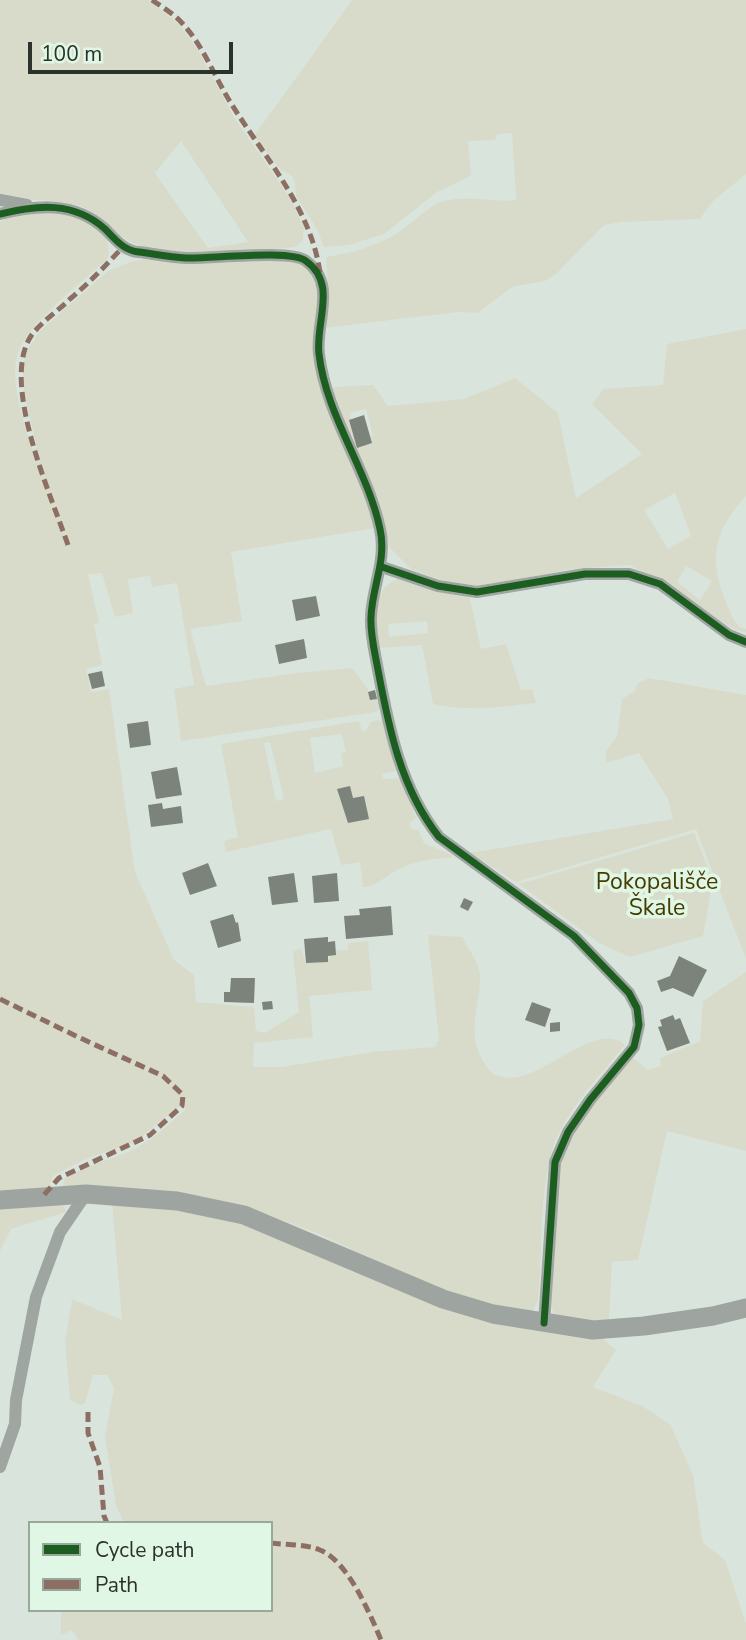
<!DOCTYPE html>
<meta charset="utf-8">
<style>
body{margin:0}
#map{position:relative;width:746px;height:1640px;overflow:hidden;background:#d9e5dc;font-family:"Nunito Sans",sans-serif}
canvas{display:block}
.legend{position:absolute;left:28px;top:1521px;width:245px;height:91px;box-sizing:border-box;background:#e1f7e5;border:2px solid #98a89b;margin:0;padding:9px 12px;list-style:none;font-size:21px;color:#2a322b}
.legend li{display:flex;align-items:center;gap:14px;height:35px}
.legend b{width:35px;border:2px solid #98a89b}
.scale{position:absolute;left:28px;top:42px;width:205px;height:32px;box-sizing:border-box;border:4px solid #2a322b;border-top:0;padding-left:9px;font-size:21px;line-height:24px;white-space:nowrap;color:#2a322b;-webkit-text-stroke:5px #e1f7e5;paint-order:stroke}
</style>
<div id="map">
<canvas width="746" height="1640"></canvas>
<ul class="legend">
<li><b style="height:9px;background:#1b5e20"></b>Cycle path</li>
<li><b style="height:9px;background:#8d6e63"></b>Path</li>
</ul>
<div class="scale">100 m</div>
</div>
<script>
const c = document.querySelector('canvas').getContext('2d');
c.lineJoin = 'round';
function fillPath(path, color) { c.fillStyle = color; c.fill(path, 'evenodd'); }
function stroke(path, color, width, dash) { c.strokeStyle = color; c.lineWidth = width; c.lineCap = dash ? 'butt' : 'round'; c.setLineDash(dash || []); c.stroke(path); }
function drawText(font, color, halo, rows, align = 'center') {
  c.font = font + ' "Nunito Sans",sans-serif'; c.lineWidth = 7; c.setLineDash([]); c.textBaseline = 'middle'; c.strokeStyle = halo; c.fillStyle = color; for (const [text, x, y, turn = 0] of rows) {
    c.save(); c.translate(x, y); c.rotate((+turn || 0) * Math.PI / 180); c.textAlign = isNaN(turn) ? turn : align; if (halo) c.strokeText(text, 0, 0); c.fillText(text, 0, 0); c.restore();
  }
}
const green = new Path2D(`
 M0 0H148L179 24 195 45 235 119 288 195 304 227 303 240 295 247C244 252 187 263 138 245 116 238 102 213 80 206 55 198 26 202 0 195ZM181 141 248 242 208 248 155 173Z
 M352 0H746V174L713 201 700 219 622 222 604 225 557 273 545 281 512 287 478 313 458 312 324 328 329 300 326 257C353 253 378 246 402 230 415 221 426 208 441 202 467 194 491 203 516 200L512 133 497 134 495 140 468 141 471 176 437 192 384 234 349 245 324 247 317 229 296 196 295 182 291 175 280 169 254 136Z
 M58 211C82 220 114 226 108 258 85 280 27 324 18 353 9 381 24 423 32 450L37 448 24 393 23 368 26 352 40 331 108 271 133 261 145 259 183 263 276 259 298 262 309 270 320 288 313 340 373 514 375 528 231 552 242 621 190 629 206 686 297 673 352 668 366 686 371 697 379 696V709L376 712 181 741 174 689 194 685 177 583 152 587 150 576 128 579 133 613 115 617 102 573 88 574 99 623 94 624 102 665 86 669 91 692 109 689 135 872 174 960 194 975 196 1002 254 1007 256 1031 265 1033 299 1012 293 951 302 949 305 963 330 959 329 951 348 950V943L368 941 372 990 309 996 313 1037 254 1043 253 1067H282L373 1052 435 1047 439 1040 428 935 462 937C467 947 480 964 480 975 481 1006 466 1029 482 1059 484 1064 491 1073 496 1075 535 1093 593 1016 625 1045 601 1075 563 1113 552 1151 540 1190 542 1250 539 1291L537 1303 531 1313 492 1308 419 1281 319 1234 266 1214 213 1200 63 1187 64 1179C86 1164 114 1160 138 1147 156 1137 170 1123 185 1110V1102L132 1144 90 1157 53 1176 48 1188 0 1193V222C17 210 38 212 58 211Z
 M746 329V496C716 530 708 554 724 597 728 608 732 617 739 627L746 629V633L734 629 630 565 569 569 509 583 478 586 437 579 411 569 390 548 332 387 373 385 388 406 464 399 515 378 558 413 576 498 642 454 592 404 603 389 663 385 667 344ZM366 409 373 436 358 440 350 413ZM675 493 691 536 668 549 644 510ZM686 566 712 581 700 600 677 582Z
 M398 579 469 595 481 649 506 644 521 690 532 689 536 703C500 707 468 712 433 704L422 645 379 648C377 622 368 590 398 579ZM427 621 428 633 389 637 388 624Z
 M649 678 746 695V959L696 829 516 882 470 853 673 819 668 799 639 753 606 763V751L617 736 622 699 635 691 638 683Z
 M376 720 383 721 396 771 382 774 383 779 400 778 416 818 410 822 411 829 418 830 424 843 452 855V858C432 858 415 861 397 870 386 875 376 888 363 887L360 862 341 865 331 829 226 852 224 841 238 837 221 744 359 721 362 731H366L371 722ZM342 734 346 752 341 753 343 766 315 773 310 738ZM270 742 284 799 276 801 264 743Z
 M694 833 713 881 703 936 630 957 599 943 519 884Z
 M746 972V1151L667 1131 638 1260 612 1262 609 1320C592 1321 553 1328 551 1304L560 1161 575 1127 632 1057 648 1070 661 1066 660 1058 700 1041 703 1001Z
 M112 1203 163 1207 255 1225 359 1268 597 1334 616 1350 593 1387 642 1406 670 1424 693 1475 703 1543 725 1560 746 1624V1640H78L72 1630 61 1635V1610H271V1523H124L116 1505 105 1437 114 1388 107 1375H93L85 1403 81 1405 70 1400 65 1341 72 1299 122 1320Z
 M63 1204 66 1212 11 1229 0 1251V1208Z`);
const building = new Path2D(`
 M364 415 372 443 357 448 349 420Z
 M316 596 320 616 296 621 292 600Z
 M304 639 307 658 279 664 275 645Z
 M102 671 105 686 92 689 88 674Z
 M375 690 377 699 370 700 368 692Z
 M148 721 151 745 130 748 127 724Z
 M177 767 182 795 156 799 151 772Z
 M350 786 353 798 364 796 369 819 348 823 337 789Z
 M162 803 163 809 181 806 183 823 151 827 148 805Z
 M208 863 217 886 190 895 182 873Z
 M294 873 298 902 272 905 268 877Z
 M337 873 339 901 314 903 312 876Z
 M464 898 473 902 468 911 460 907Z
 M391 906 393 935 346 939 344 916 360 915 359 909Z
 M233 914 236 923 238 922 241 941 218 948 210 921Z
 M328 937V942L335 941 336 955 328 956V962L306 963 304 939Z
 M679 956 707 970 693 997 673 988 661 992 657 981 670 976Z
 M231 978H255L254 1003 224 1002V992H230Z
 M272 1001 273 1009 263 1010 262 1002Z
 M532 1002 551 1009 545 1027 525 1020Z
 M673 1015 675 1020 680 1018 690 1043 667 1051 658 1027 662 1026 660 1020Z
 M560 1022V1031L550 1032V1023Z`);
const street = new Path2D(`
 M0 200 27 205
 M0 214C37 205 74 201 105 229 115 239 124 251 139 252 154 254 170 257 186 258 211 259 291 249 306 261 338 284 315 322 319 354 326 416 367 468 380 529 387 560 372 587 371 617 370 634 375 653 378 670 389 729 401 789 439 837L574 936 629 993 637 1008 639 1025 634 1047 590 1100 568 1132 555 1162 544 1323
 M382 567 438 586 477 592 585 574H629L660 584 729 635 746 642
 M0 1467 15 1424 16 1400 36 1297 60 1232 86 1194`);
const secondary = new Path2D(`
 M0 1200 86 1194 177 1201 244 1215 443 1299 493 1314 593 1330 644 1326 713 1316 746 1308`);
const quiet = new Path2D(`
 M152 0C162 7 174 14 182 23 202 44 214 75 229 100 263 156 311 207 320 273
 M68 545C51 495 0 383 31 336 41 322 58 311 70 299 89 283 106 265 123 247
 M0 999 78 1037 163 1076 183 1095 182 1106 150 1135 59 1178 43 1196
 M88 1412V1433L100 1467 104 1516 107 1523
 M271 1543C287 1545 306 1544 320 1550 348 1561 370 1614 381 1640`);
const cycleway = new Path2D(`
 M0 214C37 205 74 201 105 229 115 239 124 251 139 252 154 254 170 257 186 258 211 259 291 249 306 261 338 284 315 322 319 354 326 416 367 468 380 529 387 560 372 587 371 617 370 634 375 653 378 670 389 729 401 789 439 837L574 936 629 993 637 1008 639 1025 634 1047 590 1100 568 1132 555 1162 544 1323
 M382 567 438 586 477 592 585 574H629L660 584 729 635 746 642`);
const parkNames = [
 ["Pokopališče",657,883],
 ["Škale",657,909]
];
fillPath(green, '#d8dbc9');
fillPath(building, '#7c837b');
stroke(street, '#9fa6a2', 12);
stroke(secondary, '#9ea5a0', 19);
stroke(quiet, '#8d6e63', 5, [10, 5]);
stroke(cycleway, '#1b5e20', 7);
drawText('23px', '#463b02', '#e1f7e5', parkNames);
</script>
